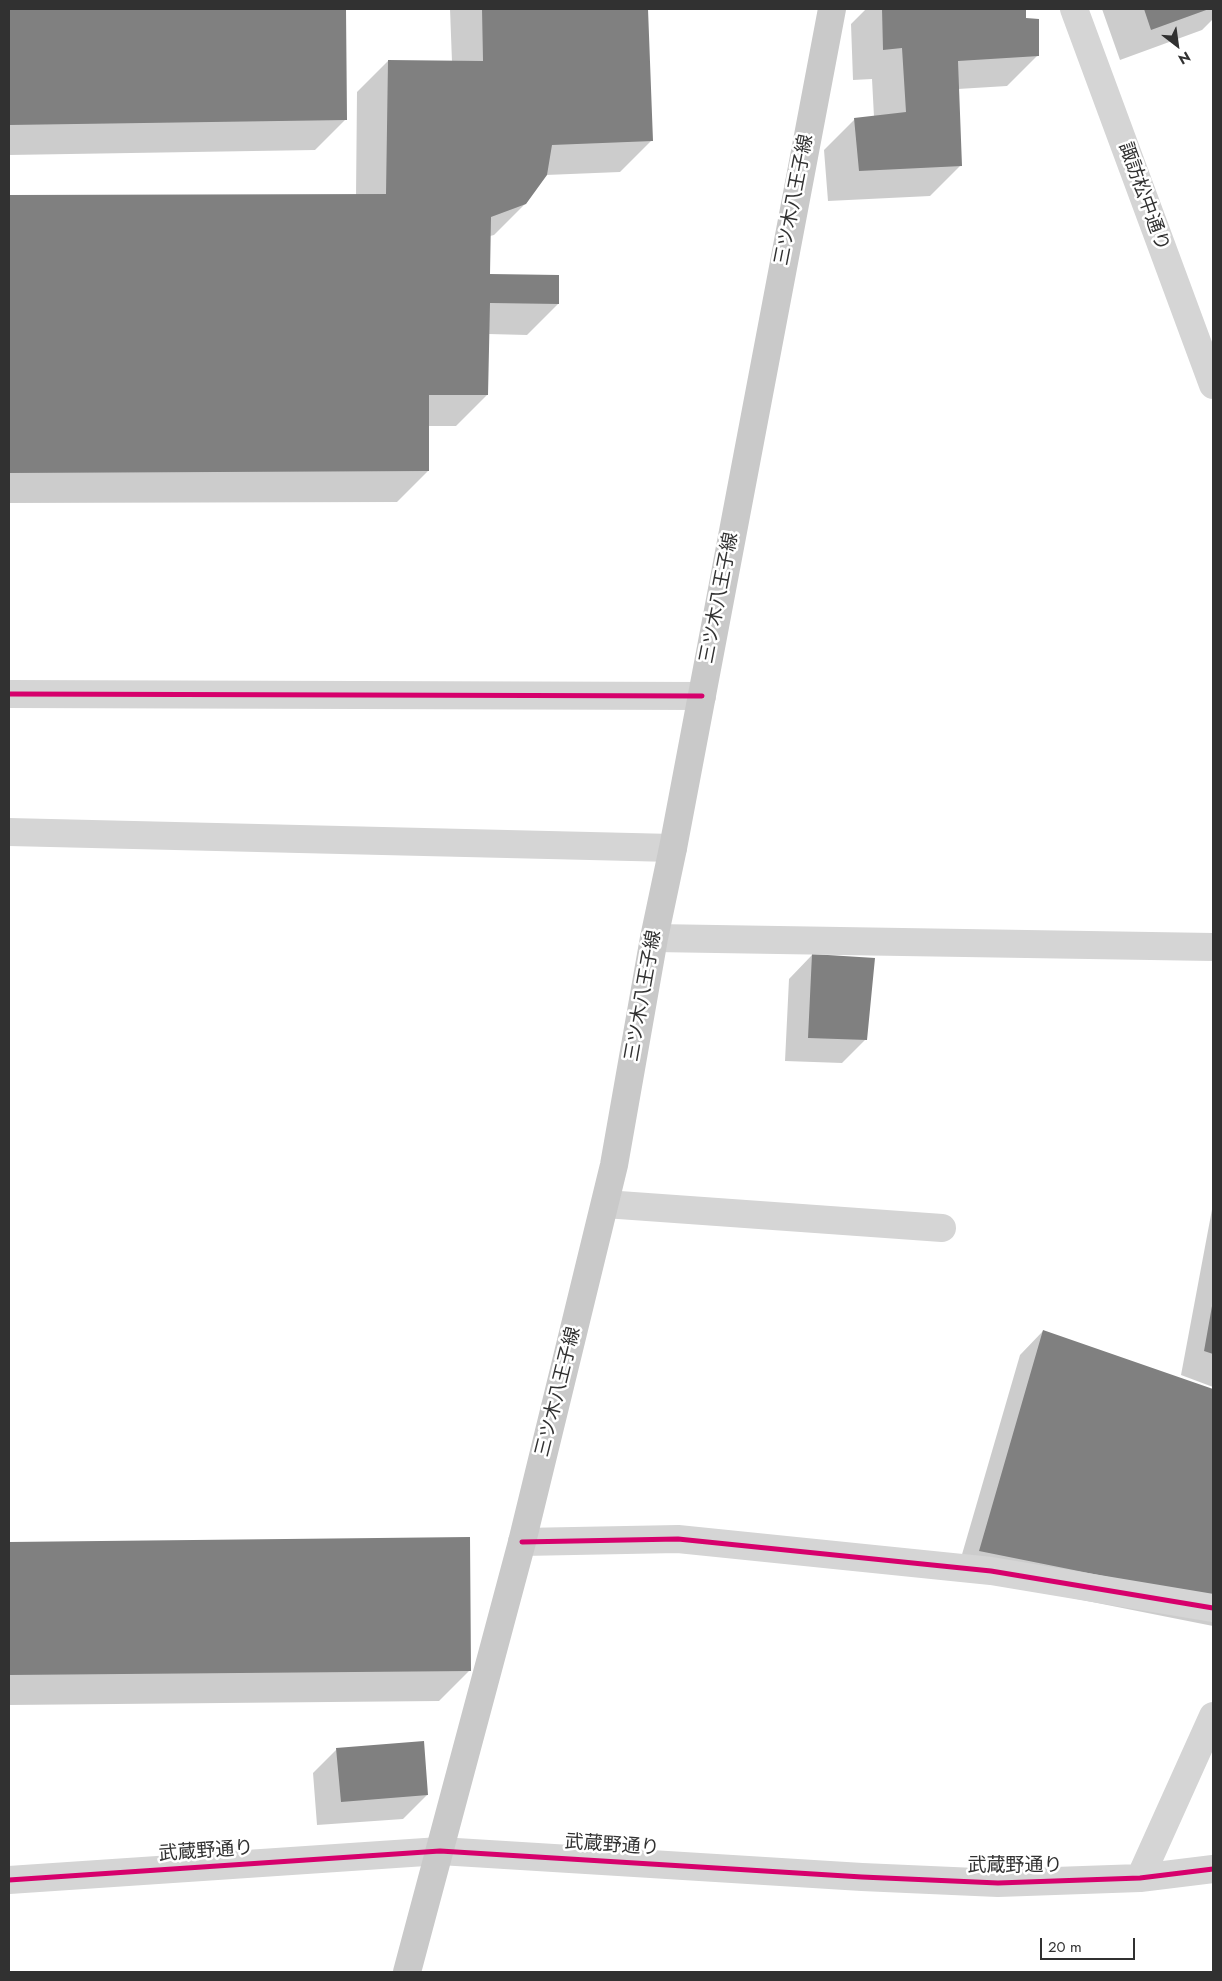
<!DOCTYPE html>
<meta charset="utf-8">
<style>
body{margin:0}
#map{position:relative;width:1222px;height:1981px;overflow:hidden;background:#fff;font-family:Jost,sans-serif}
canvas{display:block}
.frame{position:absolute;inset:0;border:10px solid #313131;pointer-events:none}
.north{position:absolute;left:1152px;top:20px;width:50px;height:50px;-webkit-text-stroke:4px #fff;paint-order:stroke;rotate:150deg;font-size:14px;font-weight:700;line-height:20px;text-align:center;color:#313131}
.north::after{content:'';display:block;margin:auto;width:18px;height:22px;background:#313131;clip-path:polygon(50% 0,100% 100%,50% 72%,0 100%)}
.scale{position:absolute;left:1040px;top:1938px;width:95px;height:22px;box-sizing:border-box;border:2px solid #313131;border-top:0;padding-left:6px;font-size:15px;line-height:18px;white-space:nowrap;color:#313131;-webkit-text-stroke:4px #fff;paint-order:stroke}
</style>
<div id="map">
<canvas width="1222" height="1981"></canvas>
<div class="frame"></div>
<div class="north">N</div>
<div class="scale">20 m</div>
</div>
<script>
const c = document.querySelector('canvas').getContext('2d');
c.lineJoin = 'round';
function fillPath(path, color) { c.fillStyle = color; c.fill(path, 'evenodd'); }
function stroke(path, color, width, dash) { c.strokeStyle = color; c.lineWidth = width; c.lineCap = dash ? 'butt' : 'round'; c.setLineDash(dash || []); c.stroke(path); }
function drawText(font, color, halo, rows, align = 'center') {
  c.font = font + ' Jost,"Noto Sans JP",sans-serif'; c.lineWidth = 5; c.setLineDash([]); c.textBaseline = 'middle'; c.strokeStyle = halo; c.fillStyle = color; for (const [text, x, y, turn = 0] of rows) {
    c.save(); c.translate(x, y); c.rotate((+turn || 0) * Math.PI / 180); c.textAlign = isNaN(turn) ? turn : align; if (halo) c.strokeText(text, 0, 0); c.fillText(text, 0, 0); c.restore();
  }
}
const shadow = new Path2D(`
 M9 9H345L346 119 315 150 9 155Z
 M450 9H647L651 141 620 172 546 175 525 204 494 235 490 236 489 275 558 304 527 335 488 334 487 395 456 426H428V471L397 502 9 503V197L356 196 357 92 388 61 452 62Z
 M866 9H1025V19L1038 55 1007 86 958 89 961 165 930 196 828 201 824 150 855 119 874 117 872 79 853 80 851 24Z
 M1102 9H1213V19L1202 30 1120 60Z
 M812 955 866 1039 842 1063 785 1061 789 979Z
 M1213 1204V1387L1181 1375Z
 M1043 1331 1213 1390V1626L956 1575 1020 1355Z
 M469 1539 470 1670 439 1701 9 1705V1543Z
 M337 1749 427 1795 403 1819 317 1825 313 1773Z`);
const building = new Path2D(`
 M9 9H346L347 120 9 125Z
 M482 9H648L653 141 552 145 547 175 526 204 491 217 490 274 559 275V304L490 303 488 395H429V471L9 473V195L386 194 388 60 483 61Z
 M882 9H1026V18L1039 19V56L958 61 962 166 859 171 854 118 906 112 902 48 883 50Z
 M1144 9H1209L1151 30Z
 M812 954 875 958 867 1040 808 1038Z
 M1212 1306H1213V1354L1204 1351Z
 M1043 1330 1213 1389V1598L979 1551Z
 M470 1537 471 1671 9 1675V1542Z
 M424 1741 428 1795 341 1802 336 1748Z`);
const minor = new Path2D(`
 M1074 9 1213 385
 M9 694 702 696
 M9 832 673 848
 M654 938 1213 947
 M605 1204 942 1228
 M522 1542 678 1539 991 1571 1213 1608
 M1140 1878 1213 1716
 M9 1880 440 1851 862 1877 998 1883 1140 1878 1213 1869`);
const major = new Path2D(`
 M407 1972 522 1542 614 1165 654 938 673 848 832 9`);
const cycleway = new Path2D(`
 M9 694 702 696
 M522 1542 678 1539 991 1571 1213 1608
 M9 1880 440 1851 862 1877 998 1883 1140 1878 1213 1869`);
const streetNames = [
 ["諏訪松中通り",1143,197,70],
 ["三ツ木八王子線",795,200,-79],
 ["三ツ木八王子線",720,598,-79],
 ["三ツ木八王子線",644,996,-80],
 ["三ツ木八王子線",559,1392,-76],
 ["武蔵野通り",612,1846,4],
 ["武蔵野通り",206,1852,-4],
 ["武蔵野通り",1015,1866]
];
fillPath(shadow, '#0003');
fillPath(building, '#808080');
stroke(minor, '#d5d5d5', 28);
stroke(major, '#c9c9c9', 28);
stroke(cycleway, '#d6006c', 5);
drawText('19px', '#313131', '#fff', streetNames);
</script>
